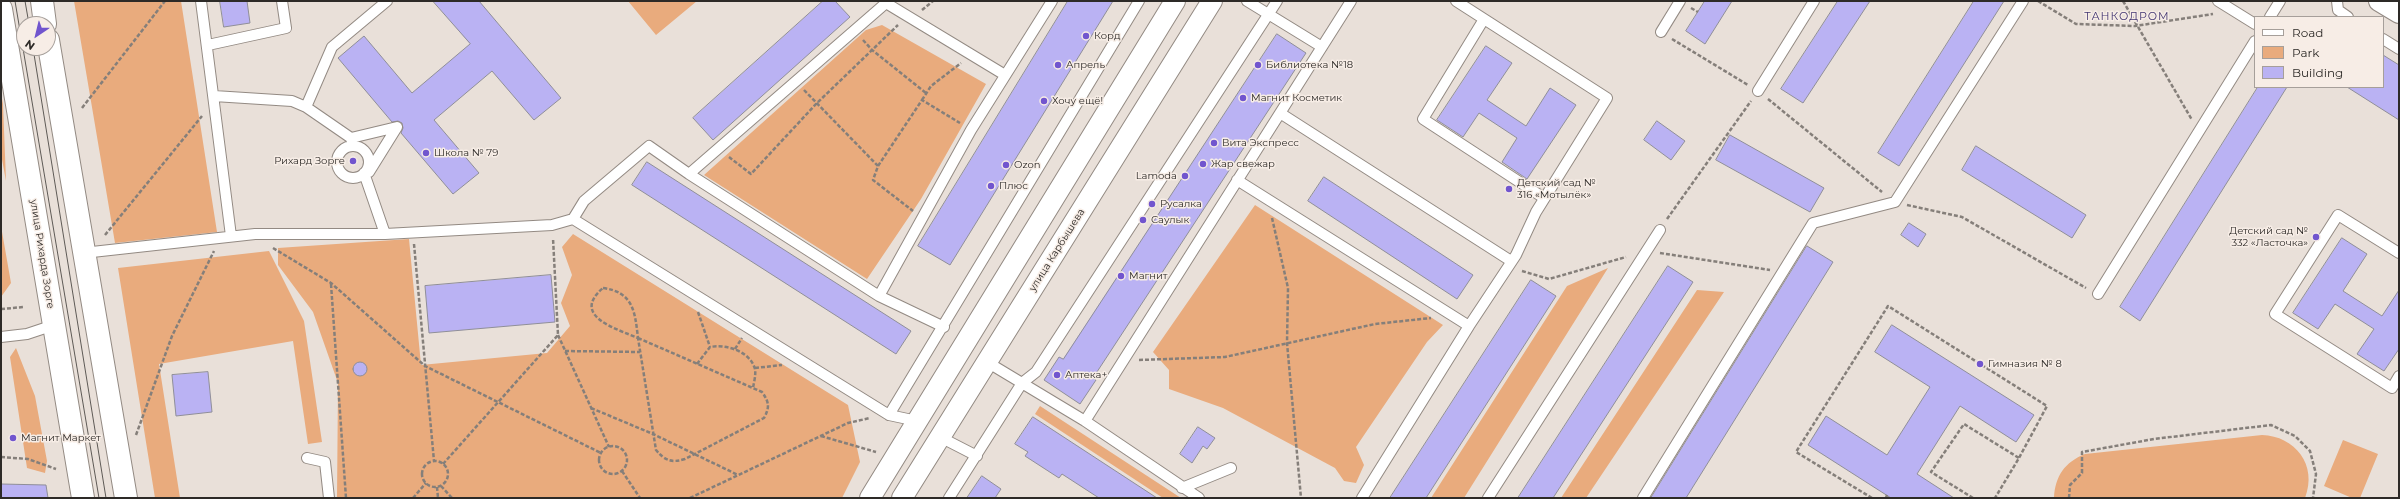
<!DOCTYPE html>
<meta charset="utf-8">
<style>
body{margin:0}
#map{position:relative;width:2400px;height:499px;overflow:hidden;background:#e9e0d9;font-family:Montserrat,sans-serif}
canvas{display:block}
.frame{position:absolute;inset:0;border:2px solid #2d2a27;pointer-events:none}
.legend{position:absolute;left:2254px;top:16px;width:130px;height:72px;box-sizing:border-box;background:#f7ede6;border:1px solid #a69f9a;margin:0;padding:5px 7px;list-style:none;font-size:12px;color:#2d2a27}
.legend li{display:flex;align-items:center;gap:8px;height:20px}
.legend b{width:20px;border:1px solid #a69f9a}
.north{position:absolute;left:16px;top:16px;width:40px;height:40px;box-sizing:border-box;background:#f7ede6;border:1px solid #a69f9a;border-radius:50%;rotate:215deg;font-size:11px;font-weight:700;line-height:16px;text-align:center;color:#2d2a27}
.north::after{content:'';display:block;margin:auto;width:14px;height:18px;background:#7155ce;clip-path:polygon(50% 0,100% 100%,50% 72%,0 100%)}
</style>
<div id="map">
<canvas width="2400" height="499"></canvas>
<div class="frame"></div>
<ul class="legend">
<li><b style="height:5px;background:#fff"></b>Road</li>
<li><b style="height:11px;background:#e9ab7d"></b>Park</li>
<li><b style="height:11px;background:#bab2f3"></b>Building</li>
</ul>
<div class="north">N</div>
</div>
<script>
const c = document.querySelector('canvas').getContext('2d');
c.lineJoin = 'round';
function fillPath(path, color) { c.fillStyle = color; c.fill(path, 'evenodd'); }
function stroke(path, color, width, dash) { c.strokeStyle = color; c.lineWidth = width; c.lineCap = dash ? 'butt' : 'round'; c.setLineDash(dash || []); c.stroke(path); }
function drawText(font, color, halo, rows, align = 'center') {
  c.font = font + ' Montserrat,sans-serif'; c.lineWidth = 3; c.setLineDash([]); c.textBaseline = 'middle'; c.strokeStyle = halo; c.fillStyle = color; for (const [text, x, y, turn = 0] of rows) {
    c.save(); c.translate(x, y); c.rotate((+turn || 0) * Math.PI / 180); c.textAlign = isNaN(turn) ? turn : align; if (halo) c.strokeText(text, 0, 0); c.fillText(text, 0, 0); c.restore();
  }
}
const green = new Path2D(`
 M74 1H181L217 232 115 243Z
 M628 1H697L656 35Z
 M882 25 986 84 921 199 867 279 704 175 866 30Z
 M1 93 3 104 6 181 1 154Z
 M1255 205 1443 325 1427 342 1356 447 1364 465 1356 483 1344 481 1335 468 1223 408 1169 389V370L1153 352Z
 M1 226 11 283 1 297Z
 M573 234 848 405 860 462 842 498H337L338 383 313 312 278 265V248L409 239 421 365 547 353 570 326 561 303 572 275 562 247Z
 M269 251 304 321 322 442 308 444 293 341 159 364 180 498H155L118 268Z
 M1608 268 1464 498H1431L1567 286Z
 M1697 290 1724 292 1586 498H1561Z
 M16 348 35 396 47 461 45 473 27 468 10 357Z
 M1040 406 1181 498H1163L1035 414Z
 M2262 435C2295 436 2318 465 2305 498H2054C2055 476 2065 462 2085 454Z
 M2343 440 2378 454 2360 498H2352L2324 486Z`);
const building = new Path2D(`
 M220 1H247L250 23 224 27Z
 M433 1H479L561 98 534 120 492 71 434 120 479 173 453 194 401 133 403 128 402 123 398 121 392 122 338 58 364 36 412 93 470 44Z
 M823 1H835L850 17 713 140 693 118Z
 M1068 1H1113L950 265 918 246Z
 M1705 1H1732L1705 44 1686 31Z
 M1838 1H1870L1803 103 1781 89Z
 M1974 1H2004L1899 166 1878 153Z
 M1277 34 1306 53 1093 378 1096 380 1080 404 1044 380 1059 357 1063 359Z
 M1486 46 1512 63 1487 100 1526 126 1550 88 1576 105 1527 179 1502 162 1517 138 1479 113 1463 137 1437 120Z
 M2383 55 2399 65V120L2347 87H2383Z
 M2258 87H2287L2140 321 2120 307Z
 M1657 121 1685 141 1671 160 1644 140Z
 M1730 135 1824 188 1810 212 1716 160Z
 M1976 146 2086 215 2072 238 1962 170Z
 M647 162 911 331 896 354 632 185Z
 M1324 177 1473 275 1457 299 1308 201Z
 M1909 223 1926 234 1918 247 1901 235Z
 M2342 238 2367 254 2343 291 2382 316 2399 290V349L2384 371 2357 354 2374 329 2335 304 2318 329 2293 313Z
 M1807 246 1833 262 1686 498H1651Z
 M1668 266 1693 282 1553 498H1518Z
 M551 275 555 322 429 333 425 286Z
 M1531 280 1556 296 1426 498H1390Z
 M1892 325 2034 415 2016 442 1960 406 1917 474 1954 498H1891L1808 445 1826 416 1887 455 1930 387 1875 352Z
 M353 369a7 7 0 1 1 14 0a7 7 0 1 1-14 0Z
 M208 372 212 412 176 416 172 375Z
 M1033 417 1157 498H1099L1062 474 1059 478 1025 456 1028 452 1015 444Z
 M1198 427 1215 438 1207 449 1203 446 1192 463 1180 454Z
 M982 476 1001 489 995 498H967Z
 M1 484 46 485 48 498H1Z`);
const path = new Path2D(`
 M2038 1 2076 24 2135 26 2213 14
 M2123 1 2192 120
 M1691 8 1698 12
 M922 10 933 1
 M1672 39 1748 85
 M863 40 872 50 926 93
 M804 90 878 166 873 180 913 211
 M1768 99 1882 192
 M922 100 931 86 961 63
 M82 108 165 1
 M729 157 751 174 816 104 898 25
 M878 166 922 100 960 123
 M1907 205 1962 217 2086 288
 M1272 218 1288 288 1287 343 1301 498
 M1667 219 1751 101
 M105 235 202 116
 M414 244 434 461
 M273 248 331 283 425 366 601 453
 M1660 253 1770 270
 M1522 271 1549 279 1626 257
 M331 284 346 498
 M603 288C634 292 635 313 638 338 617 329 570 316 603 288Z
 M1 309 24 307
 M698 312 710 347
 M558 335 609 447
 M638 338 762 392C769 402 770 407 764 418L685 459C672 463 665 461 656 450Z
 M735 349 742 338
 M565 351 640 352
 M1139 360 1225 357 1375 324 1431 318
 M697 364 710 347C726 344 750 351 755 369 756 375 754 382 753 388
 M755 368 782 365
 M591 408 653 434 738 475
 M136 435 172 336 214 251
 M821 436 876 452
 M599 460a14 14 0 1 1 28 0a14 14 0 1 1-28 0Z
 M1 457 28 459 56 469
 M422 474a13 13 0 1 1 26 0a13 13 0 1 1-26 0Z
 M443 464 558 335 553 238
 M622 471 640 498
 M441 486 452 498
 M437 487 438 498
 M413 498 426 483
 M690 498 848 423 870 418
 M1872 498 1796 452 1888 306 2047 406 2019 458
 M1886 498 1887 495
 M1973 498 1931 472 1964 424 2019 458 1995 498
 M2069 498 2070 485 2082 473V452L2154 439 2271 425 2295 436 2310 451 2316 474 2313 498`);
const lane = new Path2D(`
 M201 1 231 236
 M1247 1 1322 47
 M1456 1 1607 98 1536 212 1516 255 1469 326
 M2218 1 2255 24
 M2337 1 2338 10 2348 17
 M2270 17 2280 1
 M1484 19 1423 119 1544 198
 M1661 32 1680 1
 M2383 39 2399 49
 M208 45 286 28 282 1
 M1758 91 1814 1
 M214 96 292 101 306 107 351 138 353 146
 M306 107 332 47 387 1
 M1280 113 1511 261
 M351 138 397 127
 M337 162a16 16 0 1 1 32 0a16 16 0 1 1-32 0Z
 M369 172 397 127
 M364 173 385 234
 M689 174 886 3 1005 75
 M1237 180 1469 326 1362 498
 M573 219 584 201 649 146 689 174 879 296
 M83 253 255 234H385L552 225 573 219 889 415 917 421
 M2399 253 2338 215 2275 314 2392 388 2399 376
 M2098 294 2255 41
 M944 327 879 296 971 130 1052 1
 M1 337 27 334 54 325
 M987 362 1085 421 1351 1
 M889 415 1139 1
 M1085 421 1199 498
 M940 437 977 456
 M307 458 325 462 329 498
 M1182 488 1231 468
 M949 498 1022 383 1036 372 1277 1
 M1488 498 1660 230
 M1643 498 1813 223 1895 202 2023 1`);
const street = new Path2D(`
 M2379 1 2399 13
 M870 498 1175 1
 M902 498 1212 1`);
const secondary = new Path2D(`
 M42 1 45 24
 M1 9 83 498
 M48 40 126 498`);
const tram = new Path2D(`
 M15 1 99 498
 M25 1 29 24
 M33 48 106 498`);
const markers = [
 [1086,36,4,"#7155ce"],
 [1058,65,4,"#7155ce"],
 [1258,65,4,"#7155ce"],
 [1243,98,4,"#7155ce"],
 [1044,101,4,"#7155ce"],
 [1214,143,4,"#7155ce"],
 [426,153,4,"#7155ce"],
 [353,161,4,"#7155ce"],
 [1203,164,4,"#7155ce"],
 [1006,165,4,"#7155ce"],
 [1185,176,4,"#7155ce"],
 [991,186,4,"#7155ce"],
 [1509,189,4,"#7155ce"],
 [1152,204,4,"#7155ce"],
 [1143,220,4,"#7155ce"],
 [2316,237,4,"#7155ce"],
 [1121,276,4,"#7155ce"],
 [1980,364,4,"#7155ce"],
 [1057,375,4,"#7155ce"],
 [13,438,4,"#7155ce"]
];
const poiNames = [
 ["Корд",1094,36],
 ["Апрель",1066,65],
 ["Библиотека №18",1266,65],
 ["Магнит Косметик",1251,98],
 ["Хочу ещё!",1052,101],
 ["Вита Экспресс",1222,143],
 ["Школа № 79",434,153],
 ["Рихард Зорге",345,161,"right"],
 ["Жар свежар",1211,164],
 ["Ozon",1014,165],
 ["Lamoda",1177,176,"right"],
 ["Детский сад №",1517,183],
 ["316 «Мотылёк»",1517,195],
 ["Плюс",999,186],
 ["Русалка",1160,204],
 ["Саулык",1151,220],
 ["Детский сад №",2308,231,"right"],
 ["332 «Ласточка»",2308,243,"right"],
 ["Магнит",1129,276],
 ["Гимназия № 8",1988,364],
 ["Аптека+",1065,375],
 ["Магнит Маркет",21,438]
];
const streetNames = [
 ["улица Карбышева",1057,250,-58],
 ["улица Рихарда Зорге",42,254,81]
];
const neighbourhoodNames = [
 ["ТАНКОДРОМ",2127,17]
];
fillPath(green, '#e9ab7d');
fillPath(building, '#bab2f3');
stroke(building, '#8f8e98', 1);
stroke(lane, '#938a83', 12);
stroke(street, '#938a83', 22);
stroke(secondary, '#938a83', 24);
stroke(path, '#857f7a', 2.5, [4, 2]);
stroke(lane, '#fff', 10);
stroke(street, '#fff', 20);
stroke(secondary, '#fff', 22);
stroke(tram, '#5e5a56', 1);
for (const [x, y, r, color] of markers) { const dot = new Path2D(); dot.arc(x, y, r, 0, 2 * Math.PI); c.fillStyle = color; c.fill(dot); stroke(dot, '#f7ede6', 1.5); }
drawText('10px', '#2d2a27', '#f7ede6', poiNames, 'left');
drawText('10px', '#2d2a27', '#f7ede6', streetNames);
c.letterSpacing = '1px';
drawText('11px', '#413571', '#f7ede6', neighbourhoodNames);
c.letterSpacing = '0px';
</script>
